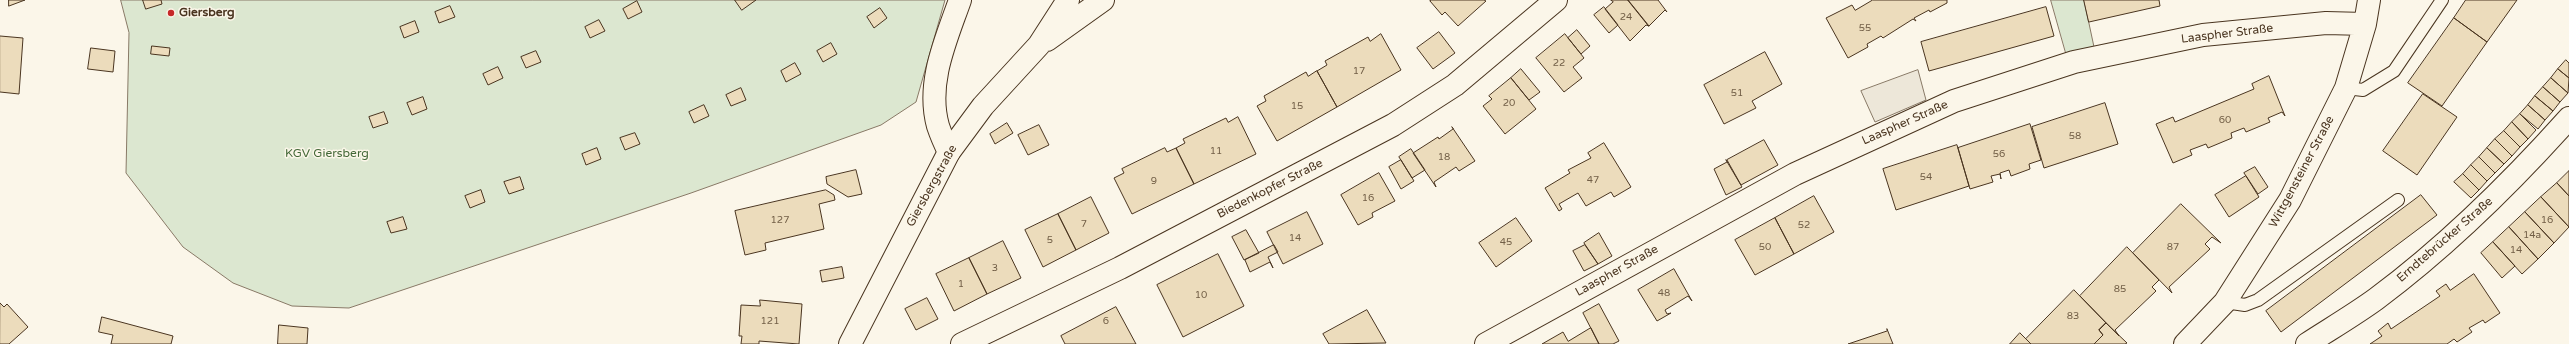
<!DOCTYPE html>
<meta charset="utf-8">
<style>
body{margin:0}
canvas{display:block;background:#fbf6e9}
</style>
<canvas width="2569" height="344"></canvas>
<script>
const c = document.querySelector('canvas').getContext('2d');
c.lineJoin = 'round';
function fillPath(path, color) { c.fillStyle = color; c.fill(path, 'evenodd'); }
function stroke(path, color, width, dash) { c.strokeStyle = color; c.lineWidth = width; c.lineCap = dash ? 'butt' : 'round'; c.setLineDash(dash || []); c.stroke(path); }
function drawText(font, color, halo, rows, align = 'center') {
  c.font = font + ' "Varela Round",sans-serif'; c.lineWidth = 3; c.setLineDash([]); c.textBaseline = 'middle'; c.strokeStyle = halo; c.fillStyle = color; for (const [text, x, y, turn = 0] of rows) {
    c.save(); c.translate(x, y); c.rotate((+turn || 0) * Math.PI / 180); c.textAlign = isNaN(turn) ? turn : align; if (halo) c.strokeText(text, 0, 0); c.fillText(text, 0, 0); c.restore();
  }
}
const green = new Path2D(`
 M121 0H945L916 102 881 125 691 193 349 308 292 306 233 283 183 247 126 173 129 33Z
 M2051 0H2084L2094 47 2066 53Z`);
const parking = new Path2D(`
 M1918 70 1926 100 1875 122 1861 91Z`);
const building = new Path2D(`
 M9 0H25L9 6Z
 M143 0H161L162 4 146 9Z
 M735 0H756L742 10Z
 M1432 0H1484L1486 1 1458 26 1445 12 1442 15 1430 1Z
 M1611 0H1628L1649 26 1646 25 1630 41 1605 9 1613 2Z
 M1628 0H1658L1667 12 1665 10 1649 26Z
 M1873 0H1947V3L1930 12 1929 10 1914 18 1916 21 1913 19 1883 38 1881 36 1867 44 1868 47 1848 58 1826 18 1852 5 1855 10Z
 M2084 0H2159L2160 6 2089 22Z
 M2466 0H2517L2487 42 2454 18Z
 M637 1 642 12 628 19 623 9Z
 M450 6 455 17 439 23 435 12Z
 M1604 7 1618 25 1609 33 1594 15Z
 M2046 7 2054 36 1929 71 1921 42Z
 M880 8 887 18 874 28 867 17Z
 M2454 18 2487 42 2442 106 2408 83Z
 M599 20 605 31 590 38 585 27Z
 M415 21 419 32 404 38 400 27Z
 M1577 30 1590 46 1581 54 1568 38Z
 M1439 32 1455 53 1433 69 1417 48Z
 M1381 34 1401 70 1337 107 1317 71 1327 65 1325 61 1368 37 1370 41Z
 M1565 34 1584 58 1573 67 1582 78 1564 92 1536 58Z
 M0 36 23 38 19 94 0 92Z
 M831 43 837 54 823 62 817 51Z
 M152 46 170 48 169 56 151 54Z
 M91 48 115 51 113 72 88 69Z
 M536 51 541 62 526 68 521 57Z
 M1765 52 1782 84 1752 101 1756 108 1724 124 1704 85Z
 M2566 60 2569 63V78L2558 69Z
 M795 63 801 74 786 82 781 71Z
 M498 67 503 78 488 85 483 74Z
 M1521 69 1540 92 1529 100 1511 78Z
 M2558 69 2569 78 2568 93 2551 78Z
 M1317 71 1337 107 1277 141 1257 106 1266 101 1264 96 1306 72 1308 76Z
 M2269 76 2285 116 2282 112 2268 118 2270 122 2246 132 2244 128 2231 133 2232 138 2208 148 2206 144 2190 150 2192 155 2173 163 2156 124 2173 117 2175 122 2254 89 2252 84Z
 M1511 78 1536 109 1505 134 1483 106 1492 99 1489 96Z
 M2551 78 2568 93 2560 102 2543 87Z
 M2543 87 2560 102 2553 111 2535 96Z
 M741 88 746 100 731 106 726 95Z
 M2423 94 2457 117 2417 175 2383 151Z
 M2535 96 2553 111 2545 120 2528 105Z
 M423 97 427 109 412 115 407 103Z
 M2105 103 2118 144 2044 168 2032 127Z
 M704 105 709 116 694 123 689 112Z
 M2528 105 2545 120 2538 129 2520 114Z
 M384 112 388 123 373 128 369 117Z
 M2520 114 2536 130 2528 139 2512 122Z
 M1238 117 1256 154 1194 184 1176 148 1185 143 1183 139 1226 118 1228 122Z
 M2512 122 2528 139 2520 147 2504 131Z
 M1007 123 1013 133 995 144 990 134Z
 M2030 124 2041 160 2029 164 2030 169 2011 176 2009 170 2000 173 2001 179 2000 174 1991 176 1993 182 1970 189 1958 148Z
 M1039 125 1049 145 1028 155 1018 135Z
 M1452 127 1475 161 1459 171 1456 167 1434 182 1436 187 1413 153 1438 137 1439 139 1453 129Z
 M2504 131 2520 147 2512 156 2495 139Z
 M635 133 640 144 625 150 620 138Z
 M2495 139 2512 156 2504 164 2487 148Z
 M1764 140 1778 165 1741 185 1727 160Z
 M1604 143 1631 187 1614 197 1611 192 1586 206 1578 193 1559 204 1562 209 1559 211 1545 188 1570 173 1568 170 1591 158 1588 153Z
 M1957 145 1969 186 1896 210 1883 169Z
 M597 148 601 159 586 165 582 154Z
 M1165 148 1167 152 1176 148 1194 184 1132 214 1114 178 1124 173 1122 169Z
 M2487 148 2504 164 2495 173 2479 157Z
 M1411 149 1425 170 1412 178 1399 157Z
 M2479 157 2495 173 2487 181 2471 165Z
 M1401 160 1414 181 1401 189 1389 167Z
 M1726 160 1742 187 1726 195 1714 169 1727 162Z
 M2471 165 2487 181 2479 190 2463 174Z
 M2255 167 2268 187 2258 194 2244 173Z
 M856 170 862 194 848 197 827 184 826 177Z
 M2569 171V196L2557 183Z
 M1379 173 1395 201 1372 213 1373 217 1358 225 1341 195Z
 M2463 174 2479 190 2471 198 2454 182Z
 M2246 176 2259 197 2229 217 2215 195Z
 M520 177 524 189 509 194 504 182Z
 M2557 183 2569 196V227L2541 197Z
 M481 190 485 202 470 208 465 196Z
 M826 190 834 195 835 200 819 204 824 229 765 243 766 250 745 255 735 211Z
 M2421 195 2437 215 2281 332 2266 311Z
 M1814 196 1834 232 1794 254 1775 218Z
 M1091 197 1109 233 1076 250 1058 214Z
 M2541 197 2569 227 2554 243 2525 212Z
 M2181 204 2221 243 2212 237 2205 244 2210 249 2169 287 2172 293 2133 253Z
 M1307 212 1323 244 1283 264 1267 232Z
 M2525 212 2554 243 2538 259 2509 227Z
 M1058 214 1076 250 1043 267 1025 230Z
 M403 217 407 229 391 233 387 222Z
 M1516 218 1532 241 1496 267 1479 243Z
 M1775 218 1794 254 1755 275 1735 240Z
 M2509 227 2538 259 2522 274 2493 242Z
 M1246 230 1259 253 1244 260 1232 237Z
 M1599 233 1612 256 1598 264 1584 243Z
 M1003 241 1021 278 987 294 969 258Z
 M2493 242 2515 266 2502 278 2481 253Z
 M1274 245 1278 252 1268 257 1273 268 1270 262 1250 272 1245 260Z
 M1585 245 1598 264 1584 271 1573 251Z
 M2127 247 2159 280 2152 287 2156 291 2115 330 2119 336 2080 296Z
 M1218 254 1244 306 1183 337 1157 285Z
 M969 258 987 294 954 311 936 274Z
 M842 267 844 278 822 282 820 271Z
 M1674 269 1692 301 1688 296 1665 310 1667 314 1671 313 1657 321 1638 290Z
 M2474 274 2500 313 2485 323 2483 320 2469 328 2472 332 2457 342 2454 339 2447 344H2370L2382 336 2378 331 2388 323 2391 329 2440 296 2436 291 2446 284 2450 290Z
 M2074 290 2106 323 2099 330 2103 335 2094 344H2031L2026 339Z
 M927 298 938 319 916 330 905 309Z
 M760 300 802 304 799 344 759 341V344H741L742 336H739L741 305 760 306Z
 M0 303 4 307 7 304 28 327 9 344H0Z
 M1599 304 1619 341 1613 344H1599L1583 313Z
 M1116 307 1136 344H1065L1061 336Z
 M1367 310 1386 343 1329 344 1323 334Z
 M102 317 173 336 171 344H111L113 335 99 332Z
 M2106 323 2127 343 2125 344H2094L2103 335 2099 330Z
 M279 325 308 328 307 344H278Z
 M1591 328 1599 344H1542L1563 332 1568 341Z
 M1887 329 1893 344H1848L1887 331Z
 M2020 333 2031 344H2010Z`);
const service = new Path2D(`
 M2346 88 2363 90 2394 71 2442 0
 M2225 302 2245 305 2258 300 2398 200`);
const minor = new Path2D(`
 M949 152C945 144 941 135 938 126 926 83 946 40 960 0
 M962 344 1120 268 1393 125 1455 85 1556 0
 M1486 344 1795 174 1954 101 2074 62 2203 35 2326 23 2365 24
 M2185 344 2225 302 2290 200 2346 88 2365 24 2369 0
 M2307 344C2330 329 2354 315 2376 299 2447 246 2510 184 2569 118`);
const tertiary = new Path2D(`
 M1047 40 1103 0
 M850 344 949 152 983 106 1039 45 1068 0`);
const markers = [
 [171,13,4,"#c62828"]
];
const numberNames = [
 ["24",1626,17],
 ["55",1865,28],
 ["22",1559,63],
 ["17",1359,71],
 ["51",1737,93],
 ["20",1509,103],
 ["15",1297,106],
 ["60",2225,120],
 ["58",2075,136],
 ["11",1216,151],
 ["56",1999,154],
 ["18",1444,157],
 ["54",1926,177],
 ["47",1593,180],
 ["9",1154,181],
 ["16",1368,198],
 ["127",780,220],
 ["16",2547,220],
 ["7",1084,224],
 ["52",1804,225],
 ["14a",2532,235],
 ["14",1295,238],
 ["5",1050,240],
 ["45",1506,242],
 ["50",1765,247],
 ["87",2173,247],
 ["14",2516,250],
 ["3",995,268],
 ["1",961,284],
 ["85",2120,289],
 ["48",1664,293],
 ["10",1201,295],
 ["83",2073,316],
 ["121",770,321],
 ["6",1106,321]
];
const poiNames = [
 ["Giersberg",179,13]
];
const streetNames = [
 ["Laaspher Straße",2227,34,-7],
 ["Laaspher Straße",1905,123,-24],
 ["Wittgensteiner Straße",2302,172,-62],
 ["Giersbergstraße",932,186,-61],
 ["Biedenkopfer Straße",1270,189,-27],
 ["Erndtebrücker Straße",2445,240,-41],
 ["Laaspher Straße",1617,271,-29]
];
const parkNames = [
 ["KGV Giersberg",327,154]
];
fillPath(green, '#dce7d0');
stroke(green, '#887966', 1);
fillPath(parking, '#ede7d9');
stroke(parking, '#887966', 1);
fillPath(building, '#ecdcbc');
stroke(building, '#4a3520', 1);
stroke(service, '#4a3520', 14);
stroke(minor, '#4a3520', 24);
stroke(tertiary, '#4a3520', 24);
stroke(service, '#fbf6e9', 12);
stroke(minor, '#fbf6e9', 22);
stroke(tertiary, '#fbf6e9', 22);
for (const [x, y, r, color] of markers) { const dot = new Path2D(); dot.arc(x, y, r, 0, 2 * Math.PI); c.fillStyle = color; c.fill(dot); stroke(dot, '#fbf6e9', 1.5); }
drawText('10px', '#725f47', null, numberNames);
drawText('bold 12px', '#4a3520', '#fbf6e9', poiNames, 'left');
drawText('12px', '#4a3520', '#fbf6e9', streetNames);
drawText('12px', '#436837', '#fbf6e9', parkNames);
</script>
